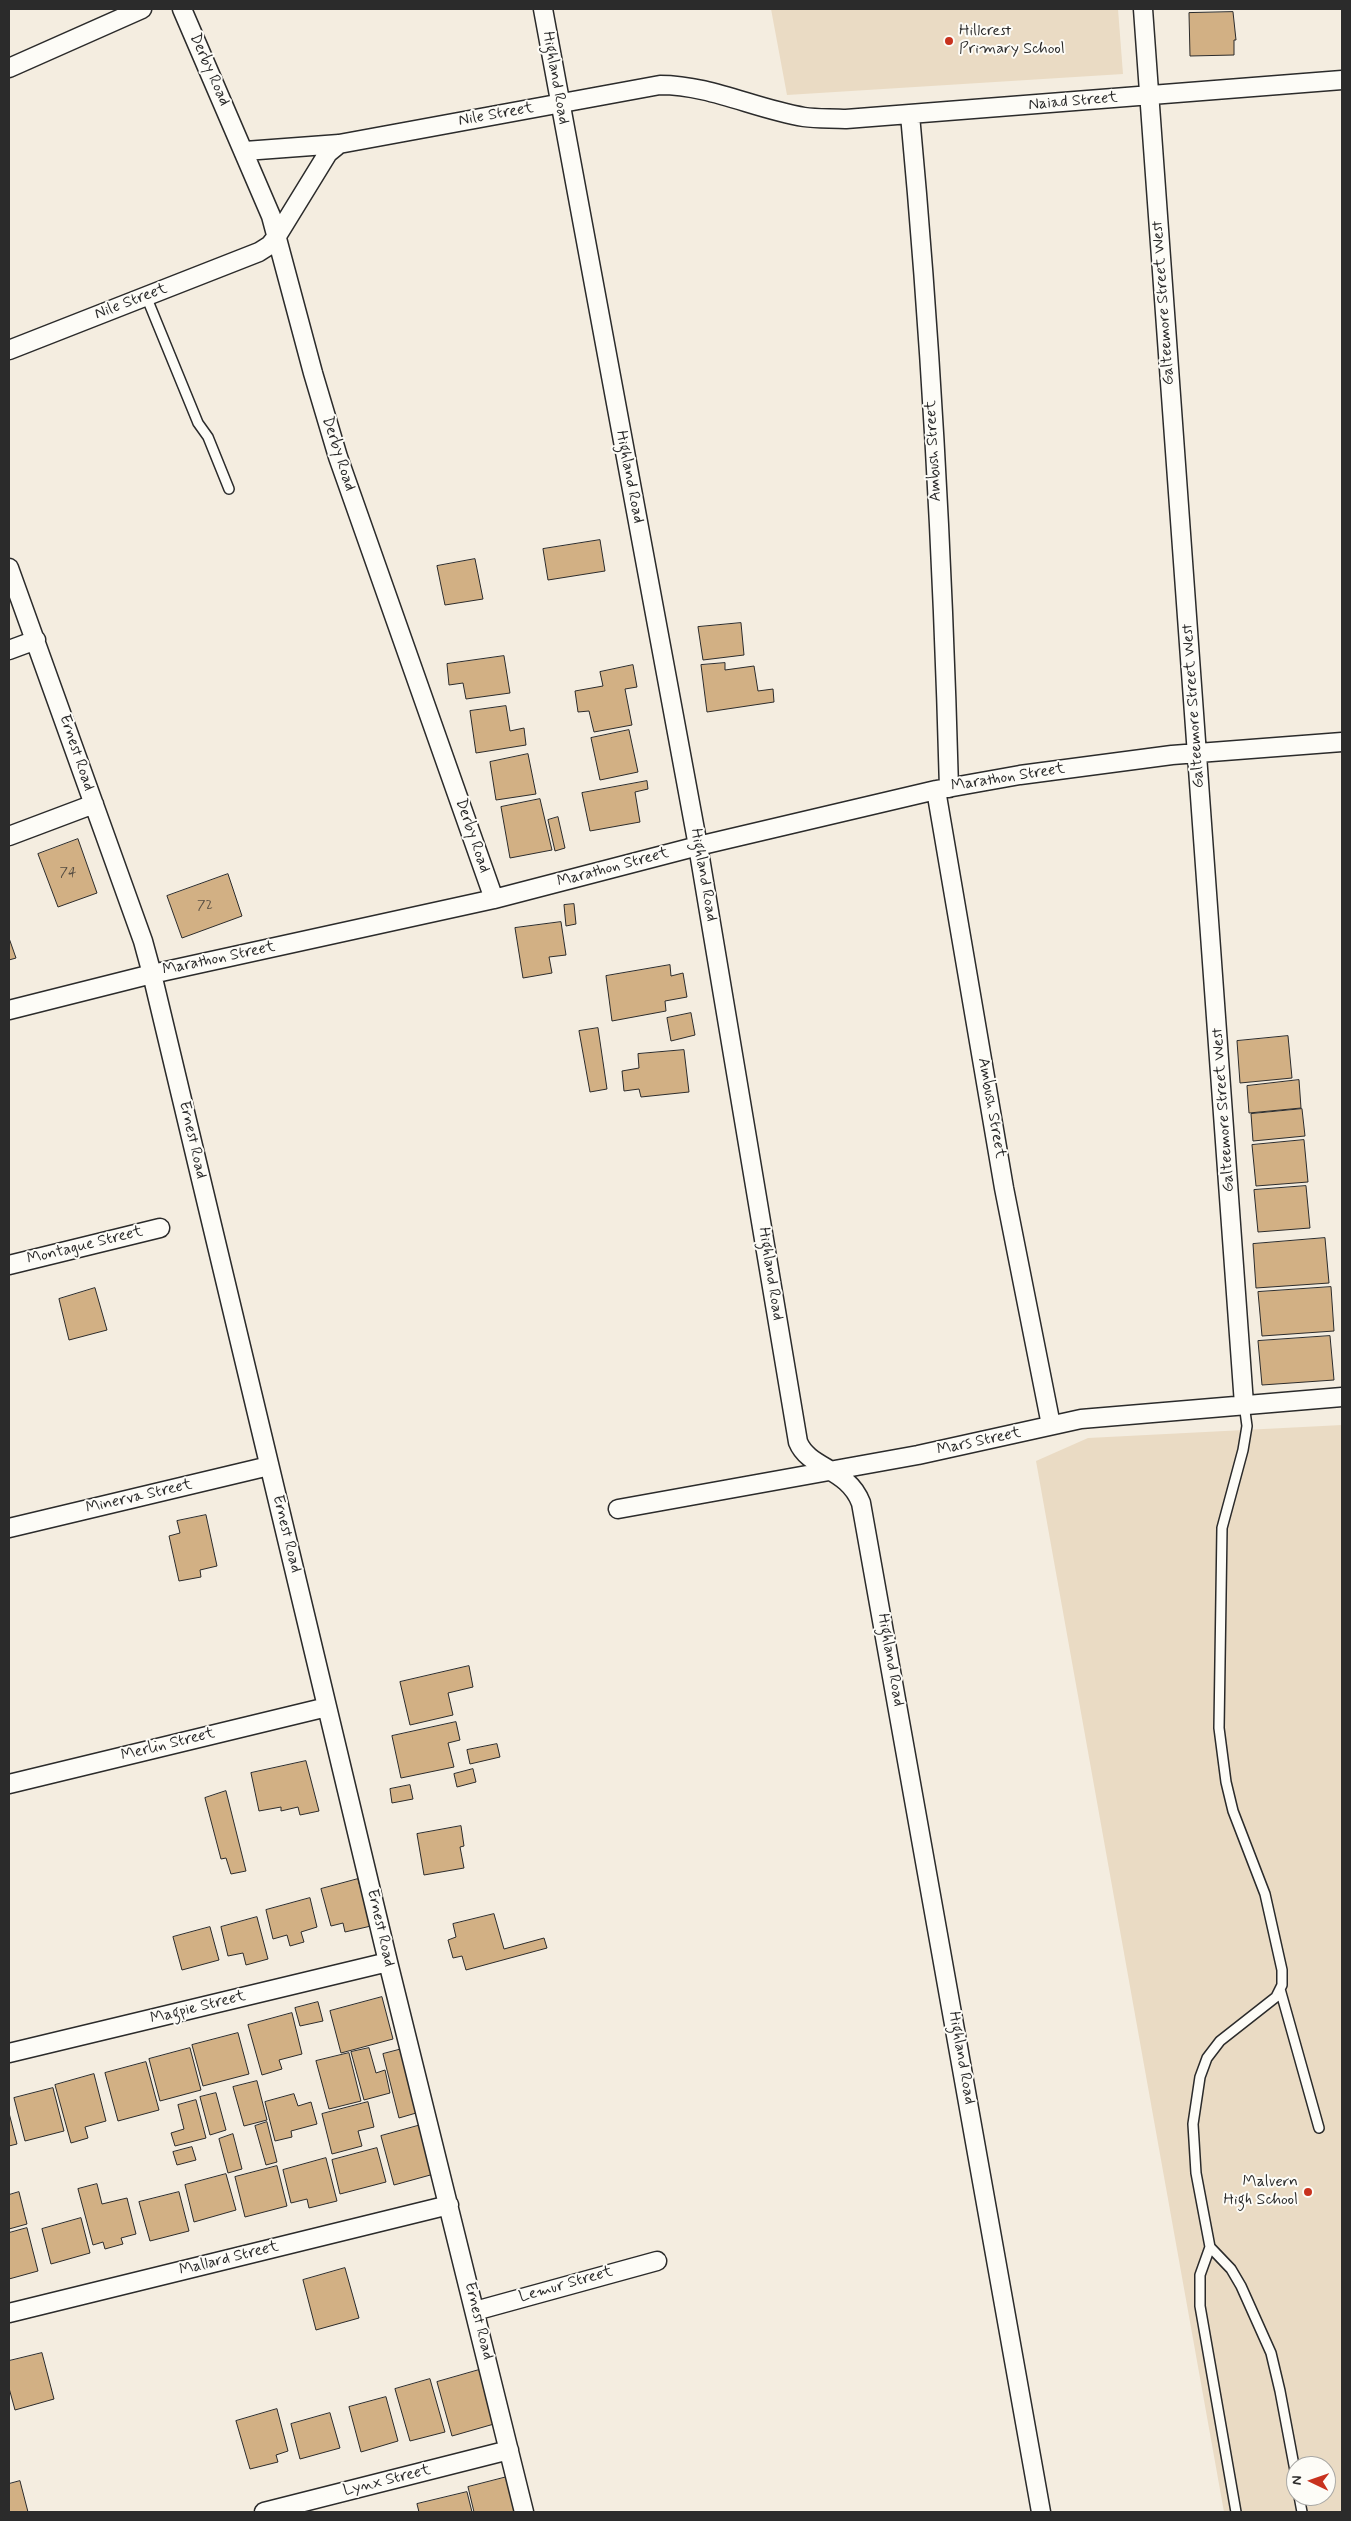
<!DOCTYPE html>
<style>
body{margin:0}
#map{position:relative;width:1351px;height:2521px;overflow:hidden;background:#f4ede0;font-family:Mynerve,sans-serif}
canvas{display:block}
.frame{position:absolute;inset:0;border:10px solid #2b2b2b;pointer-events:none}
.north{position:absolute;left:1286px;top:2456px;width:50px;height:50px;box-sizing:border-box;background:#fdfcf7;border:1px solid #a9a8a5;border-radius:50%;rotate:273deg;font-size:14px;font-weight:700;line-height:20px;text-align:center;color:#2b2b2b}
.north::after{content:'';display:block;margin:auto;width:18px;height:22px;background:#c8321e;clip-path:polygon(50% 0,100% 100%,50% 72%,0 100%)}
</style>
<div id="map">
<canvas width="1351" height="2521"></canvas>
<div class="frame"></div>
<div class="north">N</div>
</div>
<script>
const c = document.querySelector('canvas').getContext('2d');
c.lineJoin = 'round';
function fillPath(path, color) { c.fillStyle = color; c.fill(path, 'evenodd'); }
function stroke(path, color, width, dash) { c.strokeStyle = color; c.lineWidth = width; c.lineCap = dash ? 'butt' : 'round'; c.setLineDash(dash || []); c.stroke(path); }
function drawText(font, color, halo, rows, align = 'center') {
  c.font = font + ' Mynerve,sans-serif'; c.lineWidth = 4; c.setLineDash([]); c.textBaseline = 'middle'; c.strokeStyle = halo; c.fillStyle = color; for (const [text, x, y, turn = 0] of rows) {
    c.save(); c.translate(x, y); c.rotate((+turn || 0) * Math.PI / 180); c.textAlign = isNaN(turn) ? turn : align; if (halo) c.strokeText(text, 0, 0); c.fillText(text, 0, 0); c.restore();
  }
}
const built = new Path2D(`
 M771 9H1118L1123 74 787 95Z
 M1342 1425V2512H1224L1036 1461 1088 1438ZM1296 2466H1326V2496H1296Z`);
const building = new Path2D(`
 M1233 12 1236 40H1234V55L1190 56 1189 13Z
 M600 540 605 571 548 580 543 549Z
 M475 559 483 599 445 605 437 566Z
 M741 623 744 655 703 660 698 627Z
 M504 656 510 693 466 699 463 683 449 685 447 664Z
 M725 663V670L754 666 758 691 773 689 774 702 707 712 701 665Z
 M633 665 637 687 625 689 632 725 594 732 589 711 578 712 575 691 603 686 600 672Z
 M506 706 510 731 524 728 526 745 476 753 470 711Z
 M629 730 638 772 600 780 591 738Z
 M528 754 536 794 496 800 490 762Z
 M647 781 648 789 635 792 640 822 590 831 582 793Z
 M540 799 552 850 510 858 501 807Z
 M558 817 565 848 555 851 548 820Z
 M78 839 97 893 58 907 38 854Z
 M228 874 242 916 182 938 167 896Z
 M574 904 576 924 566 926 564 905Z
 M561 922 566 955 549 957 552 973 523 978 515 928Z
 M9 938 16 958 9 960Z
 M670 965 671 976 683 973 687 997 665 1001 666 1011 612 1021 606 976Z
 M691 1013 695 1035 671 1041 667 1018Z
 M598 1028 607 1089 590 1092 579 1031Z
 M1288 1036 1292 1078 1240 1083 1237 1041Z
 M684 1050 689 1092 641 1097 639 1089 624 1091 622 1071 639 1068 638 1054Z
 M1299 1080 1301 1108 1249 1113 1247 1086Z
 M1302 1109 1305 1136 1253 1141 1251 1114Z
 M1304 1140 1308 1182 1256 1186 1252 1145Z
 M1306 1186 1310 1228 1258 1232 1254 1190Z
 M1325 1238 1329 1283 1256 1288 1253 1244Z
 M1331 1287 1334 1331 1262 1336 1258 1292Z
 M95 1288 107 1330 69 1340 59 1299Z
 M1330 1336 1334 1380 1262 1385 1258 1341Z
 M206 1515 217 1566 200 1570 201 1577 179 1581 169 1536 180 1533 177 1521Z
 M469 1666 473 1687 448 1693 453 1715 410 1725 400 1682Z
 M456 1722 460 1740 448 1743 454 1767 401 1778 392 1736Z
 M497 1744 500 1757 470 1764 467 1750Z
 M306 1761 319 1811 300 1815 298 1807 281 1811V1807L259 1811 251 1773Z
 M473 1769 476 1782 457 1787 454 1774Z
 M410 1785 413 1799 392 1803 390 1789Z
 M226 1791 246 1871 231 1874 226 1858 221 1859 205 1798Z
 M461 1826 464 1846 460 1847 464 1868 424 1875 417 1834Z
 M358 1879 371 1926 345 1932 343 1923 331 1926 321 1889Z
 M310 1898 317 1927 301 1932 304 1942 290 1946 287 1935 273 1939 266 1910Z
 M494 1914 504 1949 544 1938 547 1948 466 1970 462 1956 453 1958 448 1940 456 1937 453 1924Z
 M257 1917 268 1959 246 1965 243 1953 228 1956 221 1927Z
 M210 1927 219 1960 182 1970 173 1937Z
 M382 1997 393 2039 341 2053 330 2011Z
 M318 2002 323 2021 300 2026 295 2008Z
 M292 2013 302 2054 279 2060 282 2069 262 2075 248 2025Z
 M238 2033 249 2074 203 2086 192 2045Z
 M190 2048 201 2090 160 2101 149 2059Z
 M369 2048 376 2073 385 2070 390 2093 364 2100 351 2052Z
 M406 2048 423 2111 399 2118 383 2054Z
 M349 2053 361 2101 329 2109 316 2061Z
 M146 2062 159 2110 118 2121 105 2073Z
 M94 2074 106 2121 85 2127 88 2138 71 2143 55 2085Z
 M257 2081 267 2120 244 2126 233 2087Z
 M53 2088 64 2131 25 2141 14 2098Z
 M216 2093 226 2130 210 2135 200 2097Z
 M294 2094 298 2106 311 2102 317 2124 291 2131 292 2137 275 2141 265 2102Z
 M196 2100 206 2138 175 2146 171 2133 184 2129 178 2105Z
 M368 2102 374 2127 358 2131 362 2146 332 2154 322 2114Z
 M9 2113 17 2144 9 2146Z
 M267 2122 277 2162 266 2165 255 2126Z
 M421 2125 434 2174 394 2185 381 2136Z
 M233 2134 242 2169 228 2173 219 2139Z
 M192 2147 196 2160 177 2165 173 2152Z
 M377 2148 386 2182 340 2194 332 2160Z
 M326 2158 337 2201 309 2208 307 2199 291 2203 283 2170Z
 M277 2166 287 2206 245 2217 235 2177Z
 M226 2174 236 2210 194 2222 185 2185Z
 M97 2184 102 2204 127 2198 136 2234 121 2238 123 2244 105 2249 103 2242 93 2245 78 2189Z
 M19 2192 27 2224 9 2229V2195Z
 M179 2192 189 2231 150 2241 139 2202Z
 M81 2218 90 2253 51 2264 42 2229Z
 M27 2228 38 2271 9 2279V2233Z
 M345 2268 359 2318 316 2330 303 2280Z
 M42 2353 54 2399 15 2410 9 2388V2361Z
 M479 2370 494 2424 452 2436 437 2382Z
 M430 2379 445 2432 410 2441 395 2389Z
 M386 2397 398 2441 361 2452 349 2407Z
 M277 2409 288 2451 276 2455 278 2462 250 2469 236 2421Z
 M330 2413 340 2448 300 2459 291 2424Z
 M507 2477 516 2512H474L468 2487Z
 M20 2481 28 2512H9V2484Z
 M467 2492 472 2512H419L417 2504Z`);
const lane = new Path2D(`
 M146 296 198 423 208 437 229 489
 M1280 1989 1319 2128
 M1210 2247 1231 2269 1241 2286 1271 2353 1280 2391 1296 2476
 M1299 2496 1302 2512
 M1236 2512 1200 2306V2275L1210 2247 1196 2173 1193 2124 1200 2077 1207 2058 1220 2041 1276 1997 1282 1985V1970L1265 1894 1233 1811 1226 1782 1219 1728 1222 1528 1243 1450 1247 1426 1244 1404`);
const street = new Path2D(`
 M182 9 271 216 313 373 338 457 494 899
 M543 9 698 846 798 1442C809 1469 848 1468 861 1503L1041 2512
 M1143 9 1244 1404
 M9 68 142 9
 M910 115C931 339 943 564 949 788
 M245 151 339 144 660 85C710 85 755 109 804 117 817 119 832 118 846 119L1342 80
 M9 350 259 252 270 245 277 236 328 153 339 144
 M9 568 143 941 152 974 388 1962 524 2512
 M9 650 36 640
 M936 790 1004 1188 1051 1425
 M9 836 94 804
 M9 1010 152 974 494 899 698 846 936 790 1020 775 1172 755 1342 742
 M9 1265 160 1228
 M618 1509 918 1455 1081 1419 1342 1397
 M9 1528 269 1466
 M9 1784 327 1707
 M9 2053 388 1962
 M475 2311 657 2261
 M9 2313 449 2205
 M264 2512 509 2450`);
const markers = [
 [949,41,5,"#c8321e"],
 [1308,2192,5,"#c8321e"]
];
const numberNames = [
 ["74",68,873],
 ["72",205,906]
];
const poiNames = [
 ["Hillcrest",959,32],
 ["Primary School",959,50],
 ["Malvern",1298,2183,"right"],
 ["High School",1298,2201,"right"]
];
const streetNames = [
 ["Derby Road",209,70,66],
 ["Highland Road",555,78,80],
 ["Naiad Street",1073,102,-5],
 ["Nile Street",496,115,-10],
 ["Nile Street",131,302,-21],
 ["Galteemore Street West",1164,303,-94],
 ["Ambush Street",934,451,-93],
 ["Derby Road",338,454,72],
 ["Highland Road",629,477,79],
 ["Galteemore Street West",1194,706,-94],
 ["Ernest Road",76,753,71],
 ["Marathon Street",1008,778,-9],
 ["Derby Road",472,836,71],
 ["Marathon Street",613,868,-15],
 ["Highland Road",703,875,80],
 ["Marathon Street",219,959,-12],
 ["Ambush Street",991,1108,80],
 ["Galteemore Street West",1224,1110,-94],
 ["Ernest Road",192,1140,77],
 ["Montague Street",85,1246,-14],
 ["Highland Road",770,1274,81],
 ["Mars Street",979,1442,-12],
 ["Minerva Street",139,1497,-13],
 ["Ernest Road",286,1534,76],
 ["Highland Road",890,1660,80],
 ["Merlin Street",168,1745,-14],
 ["Ernest Road",380,1928,77],
 ["Magpie Street",198,2008,-14],
 ["Highland Road",961,2058,80],
 ["Mallard Street",229,2259,-14],
 ["Lemur Street",566,2285,-16],
 ["Ernest Road",478,2321,76],
 ["Lynx Street",387,2481,-14]
];
fillPath(built, '#eadbc4');
fillPath(building, '#d2b084');
stroke(building, '#2b2b2b', 1);
stroke(lane, '#2b2b2b', 12);
stroke(street, '#2b2b2b', 21);
stroke(lane, '#fdfcf7', 9);
stroke(street, '#fdfcf7', 18);
for (const [x, y, r, color] of markers) { const dot = new Path2D(); dot.arc(x, y, r, 0, 2 * Math.PI); c.fillStyle = color; c.fill(dot); stroke(dot, '#fdfcf7', 2); }
drawText('14px', '#554c41', null, numberNames);
drawText('16px', '#2b2b2b', '#fdfcf7', poiNames, 'left');
drawText('16px', '#2b2b2b', '#fdfcf7', streetNames);
</script>
